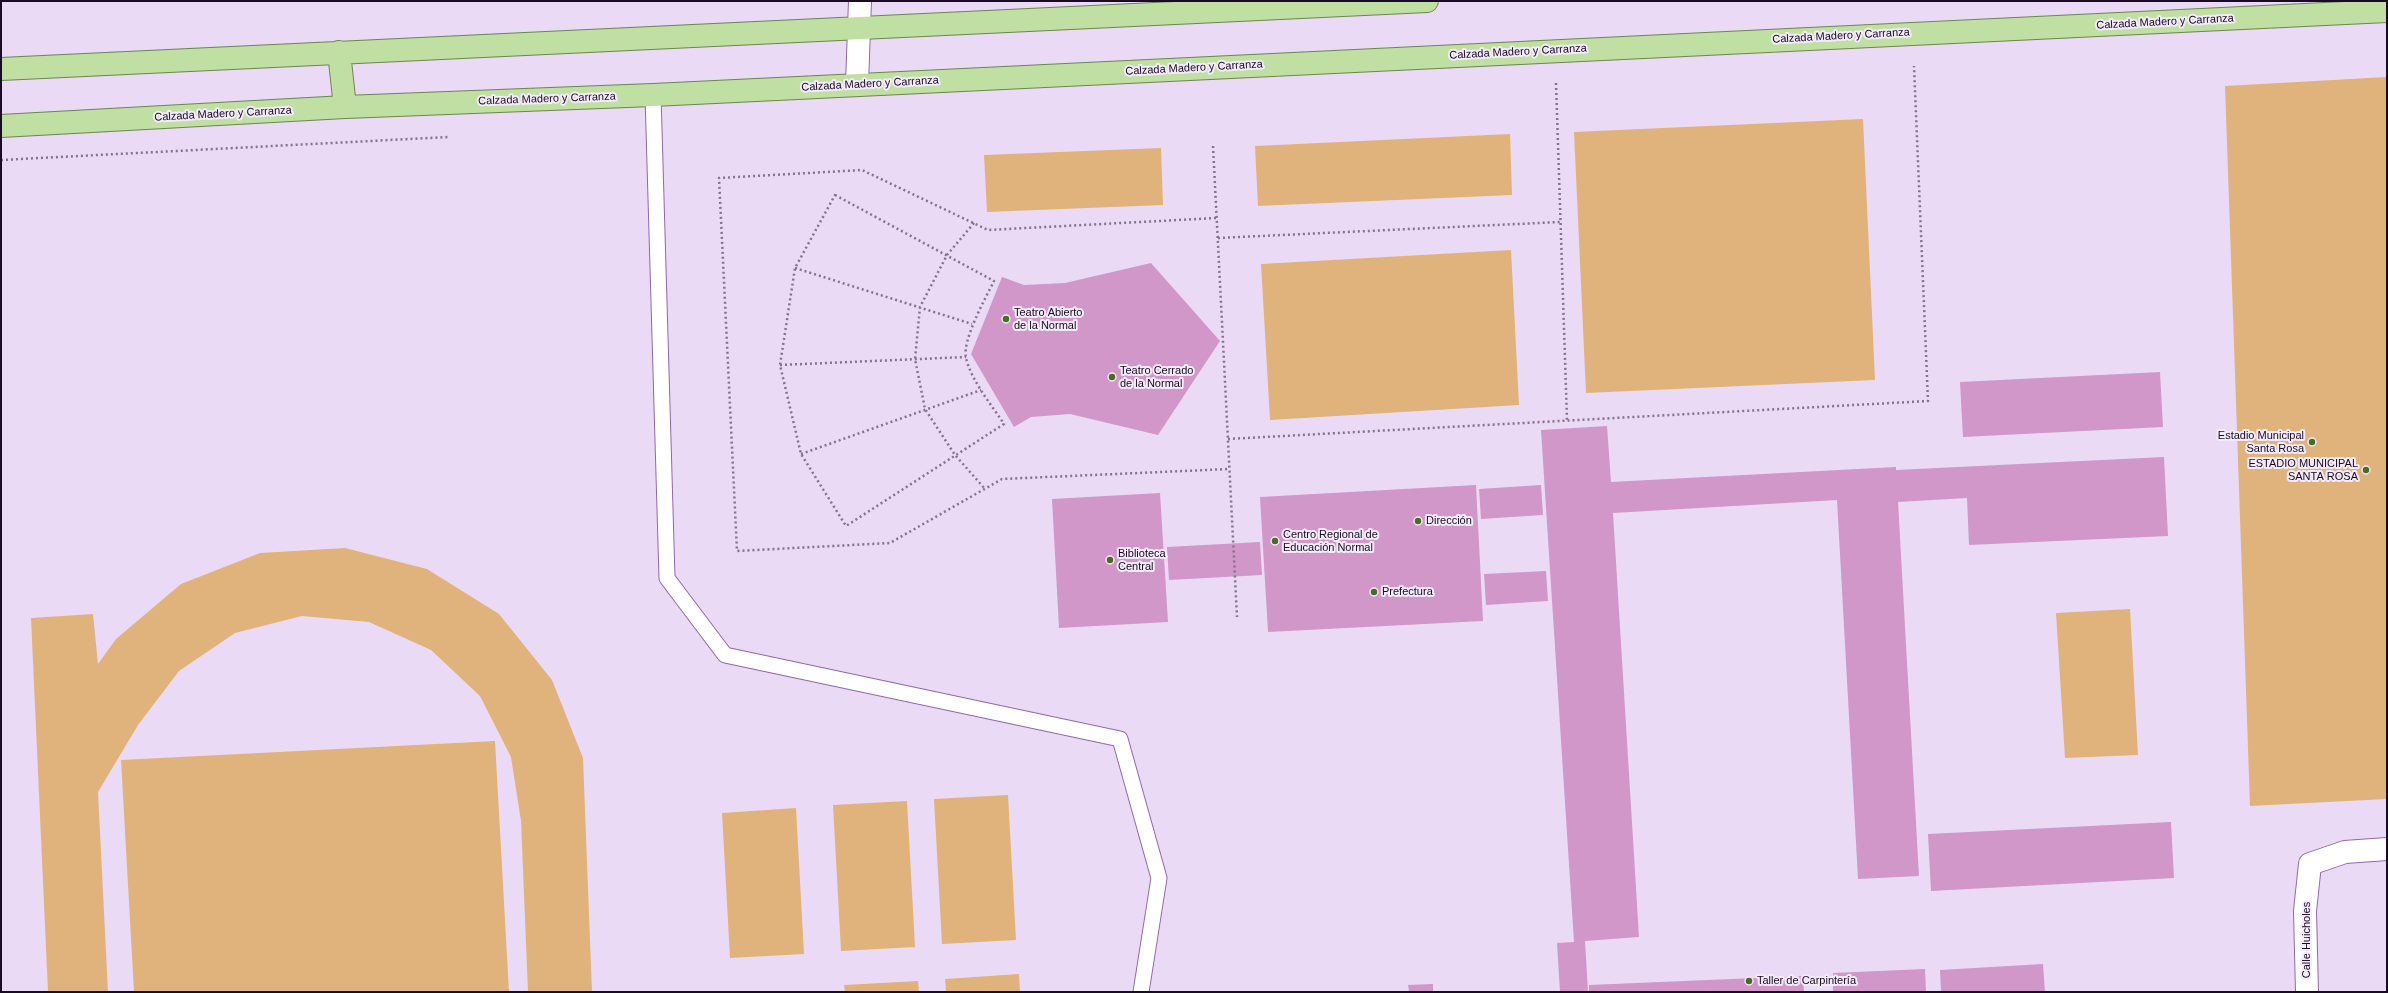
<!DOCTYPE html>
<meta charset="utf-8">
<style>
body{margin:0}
#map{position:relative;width:2388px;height:993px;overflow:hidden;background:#ebdaf6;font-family:Arial,sans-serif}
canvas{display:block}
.frame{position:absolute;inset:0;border:2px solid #1a0a23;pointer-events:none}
</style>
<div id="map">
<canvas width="2388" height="993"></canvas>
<div class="frame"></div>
</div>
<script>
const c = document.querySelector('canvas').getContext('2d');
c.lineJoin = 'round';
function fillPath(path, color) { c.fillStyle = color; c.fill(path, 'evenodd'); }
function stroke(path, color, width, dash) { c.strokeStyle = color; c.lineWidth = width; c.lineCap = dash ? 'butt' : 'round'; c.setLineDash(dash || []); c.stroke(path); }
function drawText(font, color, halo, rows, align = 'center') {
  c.font = font + ' Arial,sans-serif'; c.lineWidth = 4; c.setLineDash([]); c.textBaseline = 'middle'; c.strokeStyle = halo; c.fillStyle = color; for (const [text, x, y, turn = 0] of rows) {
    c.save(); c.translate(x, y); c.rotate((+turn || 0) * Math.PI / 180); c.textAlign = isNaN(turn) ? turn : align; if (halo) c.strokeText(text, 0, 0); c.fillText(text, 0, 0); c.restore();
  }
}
const green = new Path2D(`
 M2387 77V799L2250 806 2225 86Z
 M1863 119 1875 380 1586 393 1574 132Z
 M1510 134 1512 195 1258 206 1255 146Z
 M1161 148 1163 205 987 212 984 155Z
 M1511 250 1519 405 1270 420 1261 264Z
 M345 548 427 569 499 614 552 680 583 758 592 992H528L521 821 511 757 480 696 431 650 369 622 302 616 235 633 179 671 138 725 98 792 108 992H48L31 618 93 614 98 664 116 639 181 584 260 553Z
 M2130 609 2138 755 2065 758 2056 613Z
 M495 741 509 992H134L121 760Z
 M1008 795 1016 940 942 944 934 799Z
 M907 801 915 947 841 951 833 805Z
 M796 808 804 954 730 958 722 813Z
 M1019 974 1020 992H946L945 979Z
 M918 981 919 992H845L844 985Z`);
const building = new Path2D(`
 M1151 263 1220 341 1158 435 1070 414 1031 417 1014 427 971 354 1002 277 1024 285 1065 283Z
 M2160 372 2163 427 1963 437 1960 382Z
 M1607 426 1611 482 1896 467V470L2164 457 2168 536 1969 545 1967 498 1898 502 1919 876 1858 879 1837 500 1613 513 1639 937 1585 941 1588 992H1560L1557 943 1574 942 1541 430Z
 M1476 485 1483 621 1268 632 1260 497Z
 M1541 485 1543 515 1481 519 1479 489Z
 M1160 493 1168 622 1059 628 1052 499Z
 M1260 542 1262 575 1169 580 1167 547Z
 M1546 571 1548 601 1486 605 1484 574Z
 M2171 822 2174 878 1931 891 1928 834Z
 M2043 964 2045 992H1941L1940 970Z
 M1925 969 1926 992H1833V973Z
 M1803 976 1804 992H1589V985Z
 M1433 984V992H1409L1408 985Z`);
const path = new Path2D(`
 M1556 83 1567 420
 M1213 146 1237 617
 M1 160 448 137
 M835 195 994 281C986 297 962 340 966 358 972 382 991 404 1004 424L846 526 801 454 780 365 795 268Z
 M1216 218 988 230 862 170 719 178 737 551 890 543 1002 479 1229 469
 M974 223 947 255 920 307 915 359 925 409 955 455 985 489
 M1218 238 1560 222
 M795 268 972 324
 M780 365 966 357
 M1228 439 1928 401 1914 66
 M801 454 981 390`);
const lane = new Path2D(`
 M653 95 667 578 725 655 1120 739 1159 878 1141 992`);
const street = new Path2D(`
 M857 84 860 1
 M2307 992 2305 911 2310 864 2345 852 2387 849`);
const primary = new Path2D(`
 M339 52 345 107
 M1 69 1427 1
 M1 126 345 107 653 95 2387 11`);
const markers = [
 [1006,319,4,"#496c25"],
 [1112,377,4,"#496c25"],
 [2312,442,4,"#496c25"],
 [2366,470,4,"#496c25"],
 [1418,521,4,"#496c25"],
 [1275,541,4,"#496c25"],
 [1110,560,4,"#496c25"],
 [1374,592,4,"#496c25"],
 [1749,981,4,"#496c25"]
];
const streetNames = [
 ["Calzada Madero y Carranza",2165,22,-3],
 ["Calzada Madero y Carranza",1841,36,-3],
 ["Calzada Madero y Carranza",1518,52,-3],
 ["Calzada Madero y Carranza",1194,68,-3],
 ["Calzada Madero y Carranza",870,84,-3],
 ["Calzada Madero y Carranza",547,99,-2],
 ["Calzada Madero y Carranza",223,114,-3],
 ["Calle Huicholes",2307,940,-90]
];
const poiNames = [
 ["Teatro Abierto",1014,313],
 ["de la Normal",1014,326],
 ["Teatro Cerrado",1120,371],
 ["de la Normal",1120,384],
 ["Estadio Municipal",2304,436,"right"],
 ["Santa Rosa",2304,449,"right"],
 ["ESTADIO MUNICIPAL",2358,464,"right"],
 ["SANTA ROSA",2358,477,"right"],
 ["Dirección",1426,521],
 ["Centro Regional de",1283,535],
 ["Educación Normal",1283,548],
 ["Biblioteca",1118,554],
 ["Central",1118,567],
 ["Prefectura",1382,592],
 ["Taller de Carpintería",1757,981]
];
fillPath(green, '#e0b37c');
fillPath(building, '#d097c8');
stroke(lane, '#9068a9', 17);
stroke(street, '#9068a9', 24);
stroke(primary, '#6b864e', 24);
stroke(path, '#83728d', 2.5, [2, 3]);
stroke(lane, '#fff', 15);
stroke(street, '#fff', 22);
stroke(primary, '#c0dfa3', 22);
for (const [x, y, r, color] of markers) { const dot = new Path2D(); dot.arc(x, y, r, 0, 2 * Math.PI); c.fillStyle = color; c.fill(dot); stroke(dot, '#f3ebf9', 1.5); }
drawText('11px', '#1a0a23', '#f3ebf9', streetNames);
drawText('11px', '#1a0a23', '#f3ebf9', poiNames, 'left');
</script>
